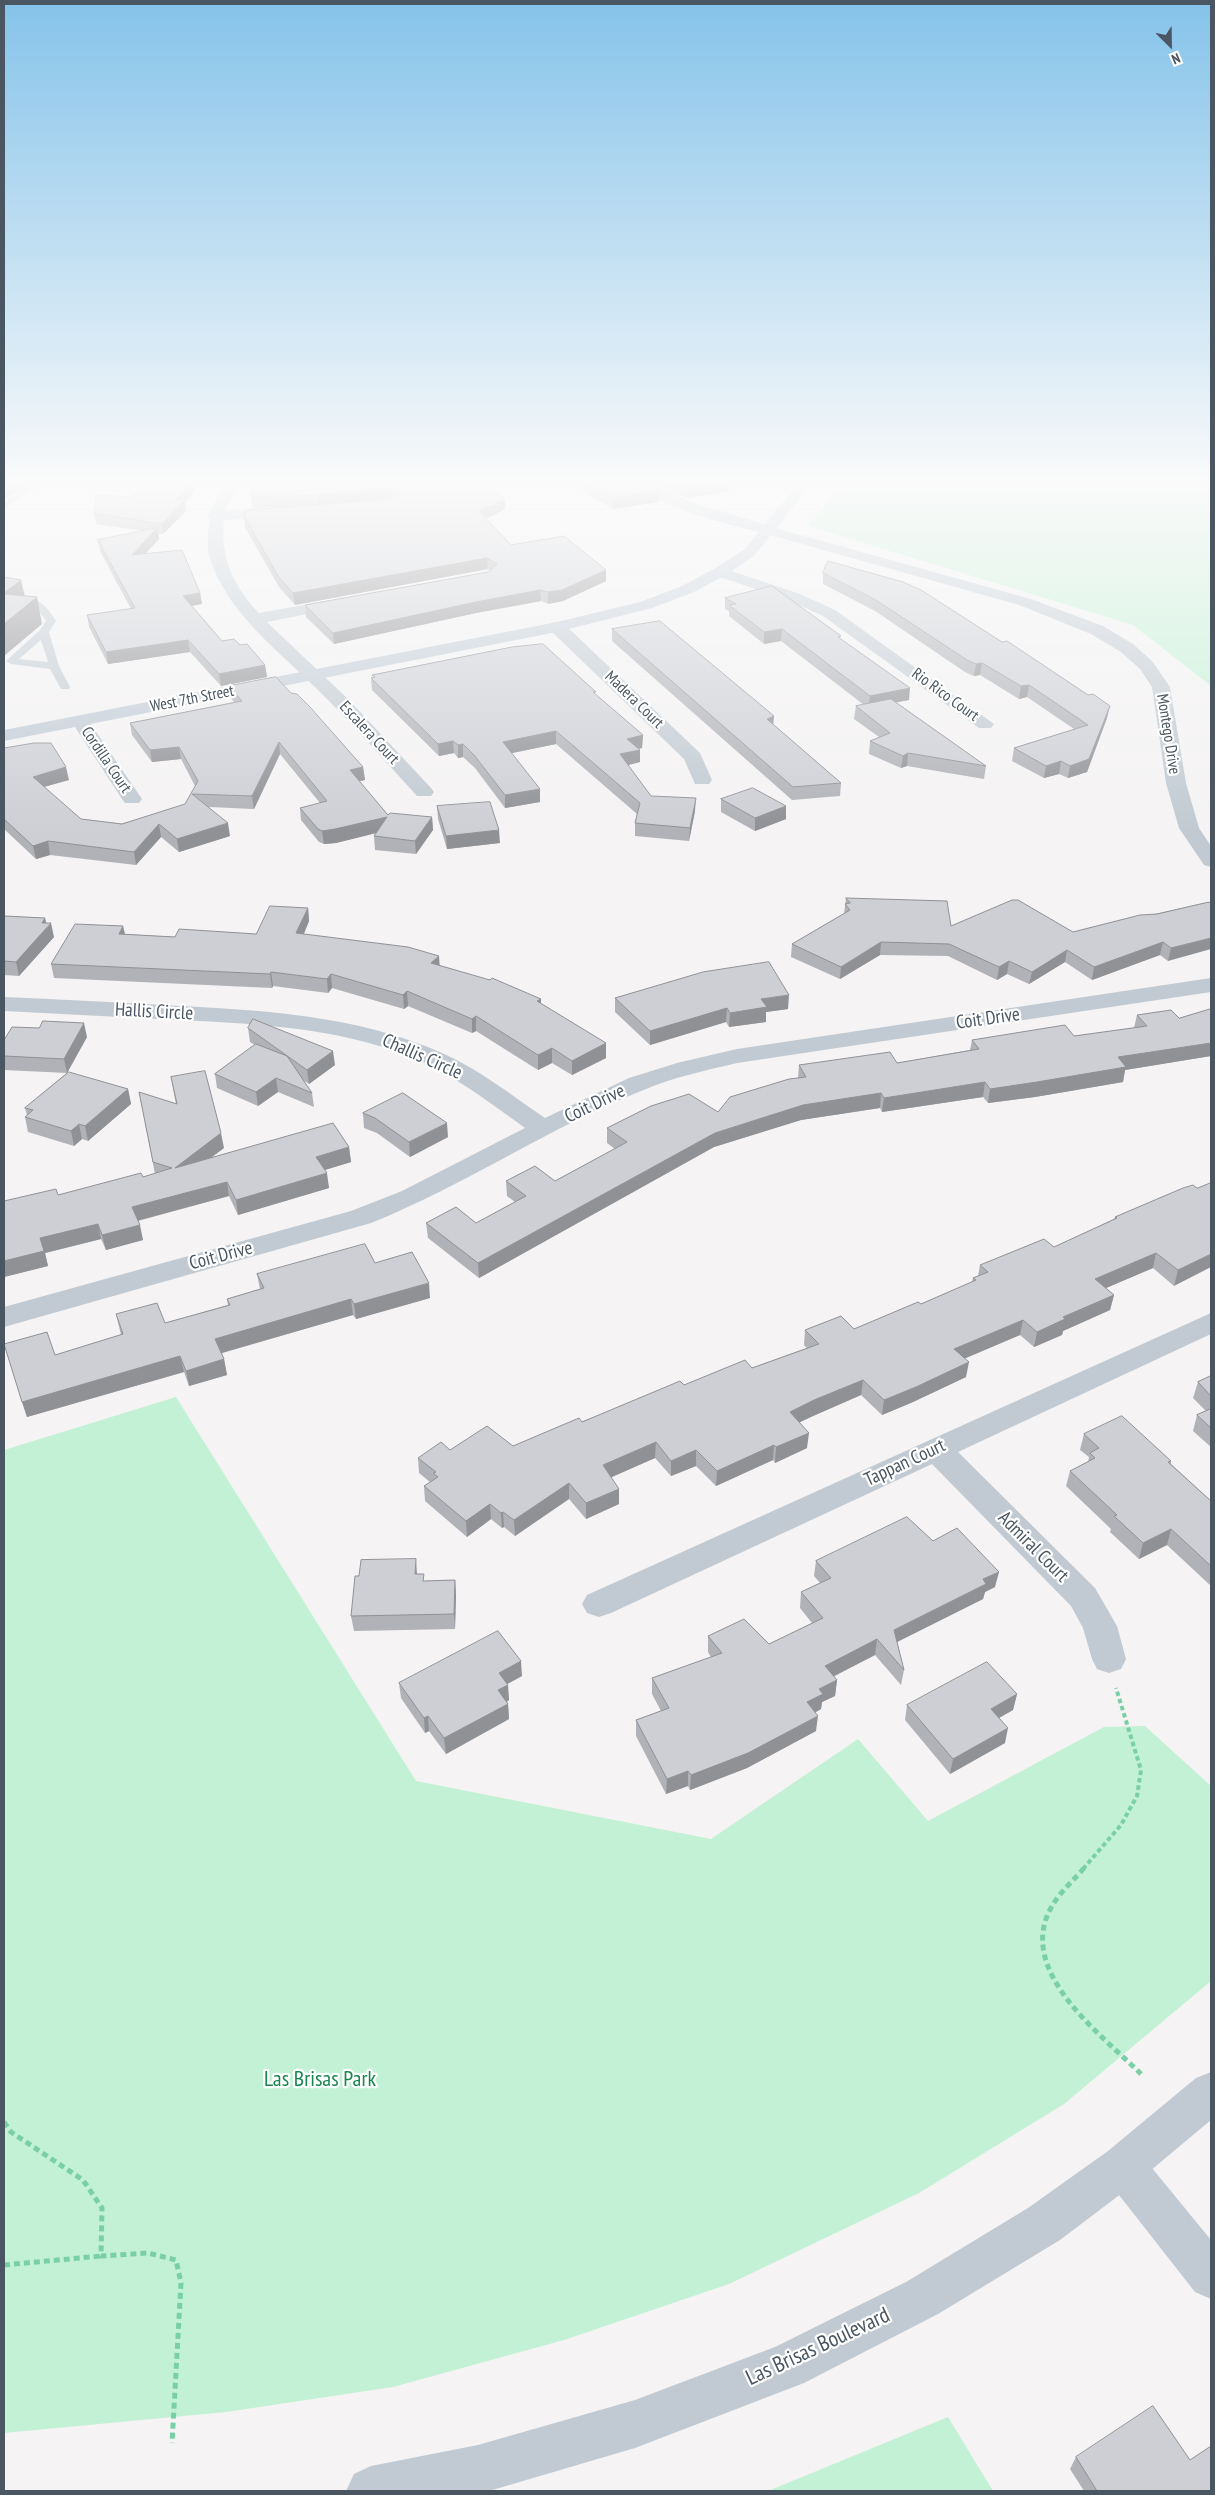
<!DOCTYPE html>
<style>
body{margin:0}
#map{position:relative;width:1215px;height:2495px;overflow:hidden;background:#f5f3f3;font-family:"PT Sans Narrow",sans-serif}
canvas{display:block}
.frame{position:absolute;inset:0;border:5px solid #4a5661;pointer-events:none}
.north{position:absolute;left:1145px;top:20px;width:50px;height:50px;-webkit-text-stroke:4px #fff;paint-order:stroke;rotate:157deg;font-size:14px;font-weight:700;line-height:20px;text-align:center;color:#4a5661}
.north::after{content:'';display:block;margin:auto;width:18px;height:22px;background:#4a5661;clip-path:polygon(50% 0,100% 100%,50% 72%,0 100%)}
</style>
<div id="map">
<canvas width="1215" height="2495"></canvas>
<div class="frame"></div>
<div class="north">N</div>
</div>
<script>
const c = document.querySelector('canvas').getContext('2d');
c.lineJoin = 'round';
function fillPath(path, color) { c.fillStyle = color; c.fill(path, 'evenodd'); }
function stroke(path, color, width, dash) { c.strokeStyle = color; c.lineWidth = width; c.lineCap = dash ? 'butt' : 'round'; c.setLineDash(dash || []); c.stroke(path); }
function drawText(font, color, halo, rows, align = 'center') {
  c.font = font + ' "PT Sans Narrow",sans-serif'; c.lineWidth = 4.5; c.setLineDash([]); c.textBaseline = 'middle'; c.strokeStyle = halo; c.fillStyle = color; for (const [text, x, y, turn = 0] of rows) {
    c.save(); c.translate(x, y); c.rotate((+turn || 0) * Math.PI / 180); c.textAlign = isNaN(turn) ? turn : align; if (halo) c.strokeText(text, 0, 0); c.fillText(text, 0, 0); c.restore();
  }
}
const green = new Path2D(`
 M844 482H1211V686L1133 625 808 526Z
 M176 1397 416 1781 711 1839 858 1739 928 1821 1104 1727 1145 1726 1211 1786V1981L1064 2104 919 2193 729 2284 564 2340 393 2387 226 2412 4 2433V1450Z
 M948 2417 993 2491H768Z`);
const pathFar1 = new Path2D(`
 M1083 1869 1121 1825 1137 1796 1141 1770 1116 1688`);
const path = new Path2D(`
 M1084 1868C1074 1880 1060 1892 1052 1906 1014 1971 1101 2034 1141 2074
 M4 2122 11 2132 83 2180 102 2208 101 2256 148 2253 176 2260 181 2283 172 2443
 M4 2265 101 2256`);
const service = new Path2D(`
 M34 482H43L4 508V502Z
 M4 595C31 597 41 596 56 621L49 632 59 666 70 687 69 689H61L50 669 11 664 6 661 40 630 46 621C35 602 24 602 4 601ZM41 640 48 662 19 659Z`);
const minor = new Path2D(`
 M225 482H239L225 511 281 509 288 513 281 517 224 520C220 557 233 586 259 613L342 598 348 600 350 603 348 606 267 622 349 700 431 788 434 792 431 796H417C386 762 356 728 324 696 285 656 234 620 213 567 206 552 207 535 210 519L208 516Z
 M633 482H649L691 502 773 527 775 530 768 534C738 527 651 506 633 482Z
 M720 567 800 594 835 610 994 724 991 728H979L823 616 788 600 714 575 712 572Z
 M557 622 563 623 700 753 712 780 709 784H695L684 759 551 631 549 627 551 623Z
 M80 716 86 717 142 799 139 803H125L122 799 71 721 74 717Z
 M1211 978V992L737 1063C707 1070 675 1077 646 1089 551 1126 466 1185 371 1223L4 1327V1307L351 1211 402 1191 525 1128C493 1105 462 1081 427 1064 350 1028 262 1024 178 1020 120 1017 62 1014 4 1011V997C57 999 110 1002 163 1005 258 1010 354 1014 442 1053 479 1069 511 1095 545 1118L629 1078 677 1063 737 1049Z
 M1211 1313V1334L958 1452 1095 1588 1117 1626 1126 1659 1121 1669 1109 1673 1097 1669 1092 1659 1083 1628 1071 1606 932 1464 611 1613 599 1617 587 1613 582 1604 587 1595Z
 M1123 2144 1138 2151 1211 2240V2299L1195 2292 1108 2181 1101 2166 1108 2151Z`);
const tertiary = new Path2D(`
 M768 526 1031 599 1103 626 1133 644 1152 661 1170 687 1186 783 1199 828 1211 846V867L1204 865 1179 828 1166 783 1152 687 1140 669 1121 652 1091 634 1019 605 763 533 761 530Z
 M1211 2072V2120L1138 2181 1060 2240 938 2314 804 2383 635 2448 489 2491H346L354 2474 371 2466 478 2445 635 2400 775 2347 906 2282 1028 2208 1108 2151 1196 2078Z`);
const secondary = new Path2D(`
 M799 482H813L755 555 726 575 694 592 652 608 557 632 4 741V730L557 622 640 602 682 586 714 569 745 549Z`);
const wall = new Path2D(`
 M145 482H201L194 488 195 491 185 502 186 511 163 534H158L159 539 145 554 200 593 202 604 192 606 222 641 240 645 265 665 267 677 221 686 190 652 108 664 89 627 87 615 131 609 100 551 98 540 143 531 96 524 94 513 132 497Z
 M483 482 505 509 486 519 511 545 606 581 563 601 548 604 541 601 476 613 334 644 306 617 305 605 488 572 490 570 488 569 295 605 279 587 245 527 244 516 304 506 253 508 251 497ZM391 498 392 499H390L340 503Z
 M572 482H641L659 502 613 509 592 497Z
 M652 482H726L729 491 686 498Z
 M823 573 1107 718 1087 772 1068 778 1059 774 1044 778 1012 761 1014 748 1074 729 1027 697 1019 699 980 675 974 676 965 672 875 611 823 584Z
 M725 598 840 638 909 700 896 702 986 766 984 779 907 766 901 768 869 754 870 741 879 737 854 719 856 706 864 705 781 641 764 644 729 616V611L725 609Z
 M612 629 773 724 841 783 840 796 792 800 612 641Z
 M372 675 596 696 643 735 642 748 638 749 640 750V762L628 765 651 796 695 811 689 841 635 836V823L637 814 556 744 511 753 540 802 505 808 475 768 463 757 458 758 454 753 439 756 372 690 371 678 373 677Z
 M229 686 291 693 363 767 365 780 359 781 388 815 432 817 433 830 416 854 375 850 374 836 376 833 336 843 324 844 319 842 301 820 300 808 320 803 280 754 254 809 209 807 230 836 179 852 161 837 136 865 50 855 36 859 4 829V748L69 780 44 787 81 819 122 824 185 804 195 786 181 759 152 762 132 735 130 723 234 702 231 698Z
 M721 799 786 806V819L755 831 721 812Z
 M437 806 500 843 447 849 438 819Z
 M846 898 951 926 1073 932 1209 902 1168 961 1160 955 1092 980 1065 962 1029 984 1007 974 997 980 948 956 880 955 840 979 791 957 792 944 844 914Z
 M308 908 309 921 304 934 439 956V965L541 999V1004L606 1058 572 1075 552 1063 538 1070 476 1031 472 1033 408 1006 404 1009 332 988 328 993 273 986 272 988 54 978 51 964 123 926 125 934 175 937 256 934Z
 M4 916 45 918 46 923 54 937 19 976 4 975Z
 M615 998 788 1009 766 1012V1022L729 1027 726 1022 650 1045 615 1012Z
 M1211 1009V1056L1125 1070 1123 1082 1035 1097 988 1103 983 1097 882 1112 880 1108 801 1120 714 1147 479 1278 428 1238 426 1223H476L515 1202 507 1196 506 1181H555L615 1149 607 1143V1128L718 1112 798 1078 799 1065 897 1063 970 1050 972 1040 1074 1036 1134 1028 1137 1015 1179 1018Z
 M248 1028 335 1065 309 1084 303 1080 312 1093 314 1107 278 1092 258 1106 217 1088 215 1074 255 1045 250 1042Z
 M87 1037 67 1073 128 1089 131 1104 88 1141 82 1139 74 1146 28 1132 25 1117 27 1115 25 1108 67 1073 4 1070V1056Z
 M171 1077 224 1148 212 1157 349 1147 351 1162 325 1170 329 1188 238 1215 229 1196 138 1221 143 1240 106 1250 101 1239 45 1253 48 1266 4 1277V1201L58 1195 143 1177 155 1174 139 1092 176 1104Z
 M363 1113 448 1137 410 1157 377 1133 364 1128Z
 M1211 1183 1174 1286 1153 1268 1106 1288 1114 1295 1110 1310 1063 1331 1062 1335 1034 1347 1020 1335 965 1358 966 1377 913 1402 882 1415 861 1395 813 1416 799 1422 807 1448 775 1463 773 1460 716 1486 696 1466 671 1476 655 1458 611 1477 619 1504 586 1519 569 1499 515 1536 504 1527 502 1528 491 1519 467 1537 425 1501 424 1486 430 1482 419 1473 418 1458 450 1450 513 1446 684 1385 752 1368 807 1348 804 1345 805 1330 854 1329 921 1304 972 1282 973 1278 978 1276 980 1265 1054 1247 1114 1219 1115 1217Z
 M375 1263 430 1298 356 1319 353 1315 222 1353 224 1359 227 1375 189 1386 184 1372 27 1417 4 1344 55 1355 121 1335 116 1314 165 1323 228 1305 227 1299 260 1289 257 1274Z
 M1211 1376V1447L1193 1431 1197 1415 1206 1411 1193 1398 1198 1382Z
 M1084 1434 1171 1461V1464L1211 1501V1586L1167 1545 1139 1559 1110 1532 1111 1529 1066 1486 1070 1471 1088 1462 1089 1457 1080 1450Z
 M933 1541 995 1587 985 1592 983 1599 897 1642 904 1670 901 1685 875 1655 833 1676 837 1680 835 1696 822 1702 821 1709 816 1712V1731L747 1768 690 1790 688 1786 666 1794 636 1736V1720L661 1711 652 1694V1678L711 1657 708 1652V1636L769 1644 812 1623 800 1608 801 1592 820 1583 814 1576 816 1561Z
 M417 1574 424 1581 455 1580 456 1595 455 1629 354 1631 351 1616 359 1576Z
 M522 1676 507 1684 509 1700 507 1702 508 1704 509 1719 446 1754 429 1731 425 1733 401 1698 399 1683Z
 M1017 1694 1013 1710 999 1718 1005 1743 950 1774 905 1720 907 1705Z
 M1076 2457 1190 2460 1211 2491H1084L1070 2469Z`);
const shadedWall = new Path2D(`
 M4 482H31L4 500Z
 M190 482H201L194 488 195 491 185 502 186 511 163 534 162 524 176 500Z
 M721 482H729V491L686 498 687 487Z
 M390 488 391 498 319 505 318 495Z
 M659 491V502L613 509V498Z
 M505 499V509L479 522V511Z
 M157 528 159 539 134 566 132 555Z
 M487 558 488 569 295 605 293 593Z
 M606 570V581L563 601 548 604V592Z
 M21 580 27 605 37 597 42 624 4 656V593Z
 M540 590 541 601 476 613 334 644 333 633 476 602Z
 M200 593 202 604 185 607 183 596Z
 M782 629 781 641 764 644V632Z
 M188 640 190 652 108 664 106 652Z
 M982 663 980 675 974 676 976 664Z
 M265 665 267 677 221 686 219 674Z
 M1029 685 1027 697 1019 699 1021 686Z
 M910 688 909 700 868 708 870 696Z
 M1110 706 1107 718 1087 772 1068 778 1070 766Z
 M774 716 773 729 767 719Z
 M556 731V744L503 755V742Z
 M643 735 642 748 626 751 627 739Z
 M453 741 454 753 439 756 438 744Z
 M279 742 280 754 254 809 252 796Z
 M463 744V757L458 758V745Z
 M179 747 181 759 152 762 150 750Z
 M640 750V762L620 767V754Z
 M908 753 907 766 901 768 903 756Z
 M1061 761 1059 774 1044 778 1046 766Z
 M66 767 69 780 36 789 33 777Z
 M363 767 365 780 351 783 350 770Z
 M540 789V802L505 808V795Z
 M696 798 695 811 689 841 690 828Z
 M786 806V819L755 831V818Z
 M387 817 388 830 336 843 324 844 322 831Z
 M432 817 433 830 416 854 415 841Z
 M228 823 230 836 179 852 177 839Z
 M159 824 161 837 136 865 134 852Z
 M499 830 500 843 447 849 446 836Z
 M48 841 50 855 36 859 33 846Z
 M308 908 309 921 298 947 296 933Z
 M45 918 47 928 51 923 54 937 19 976 16 962Z
 M123 926 126 940 119 934Z
 M1211 938V949L1168 961 1171 948Z
 M881 942 880 955 840 979 841 967Z
 M1163 942 1160 955 1092 980 1094 967Z
 M1067 950 1065 962 1029 984 1032 972Z
 M439 956 440 970 431 963Z
 M1009 961 1007 974 997 980 999 967Z
 M271 972 273 986 272 988 270 974Z
 M331 974 332 988 328 993 327 979Z
 M407 991 408 1006 404 1009 403 995Z
 M789 995 788 1009 766 1012V1022L729 1027 730 1013 761 999Z
 M541 999V1013L537 1001Z
 M727 1008 726 1022 650 1045V1031Z
 M476 1016V1031L472 1033V1019Z
 M84 1023 87 1037 67 1073 64 1059Z
 M606 1043V1058L572 1075V1061Z
 M1211 1043V1056L1125 1070 1123 1082 1035 1097 988 1103 990 1089 1118 1057Z
 M552 1048V1063L538 1070V1055Z
 M333 1051 335 1065 309 1084 307 1070Z
 M276 1078 278 1092 258 1106 256 1092Z
 M985 1082 983 1097 882 1112 884 1098Z
 M128 1089 131 1104 88 1141 85 1126Z
 M881 1093 880 1108 801 1120 714 1147 479 1278 478 1263 715 1133 803 1105Z
 M447 1123 448 1137 410 1157 409 1142Z
 M79 1124 82 1139 74 1146 71 1131Z
 M221 1133 224 1148 178 1182 175 1168Z
 M349 1147 351 1162 318 1172 316 1157Z
 M327 1173 329 1188 238 1215 236 1200Z
 M227 1182 229 1196 136 1221 132 1207Z
 M98 1224 101 1239 45 1253 48 1266 4 1277V1261L40 1238Z
 M140 1225 143 1240 106 1250 102 1235Z
 M1156 1253 1153 1268 1092 1294 1095 1279Z
 M1211 1254V1267L1174 1286 1178 1270Z
 M429 1283 430 1298 356 1319 354 1304Z
 M1114 1295 1110 1310 1063 1331 1062 1335 1034 1347 1037 1332 1063 1317Z
 M351 1299 353 1315 218 1354 215 1339Z
 M1023 1320 1020 1335 952 1364 954 1349Z
 M180 1356 184 1372 27 1417 22 1402Z
 M224 1359 227 1375 189 1386 186 1371Z
 M969 1362 966 1377 913 1402 882 1415 884 1400Z
 M863 1380 861 1395 813 1416 788 1428 790 1412 814 1400Z
 M809 1433 807 1448 775 1463 776 1447Z
 M656 1442 655 1458 603 1481V1465Z
 M774 1445 773 1460 716 1486 717 1471Z
 M696 1450V1466L671 1476V1461Z
 M569 1483V1499L515 1536 514 1520Z
 M619 1489V1504L586 1519V1503Z
 M490 1504 491 1519 467 1537 466 1521Z
 M503 1512 504 1527 502 1528 501 1513Z
 M1171 1529 1167 1545 1139 1559 1143 1543Z
 M416 1559 417 1575 415 1574Z
 M999 1572 995 1587 985 1592 983 1599 891 1645 894 1630 983 1579Z
 M455 1580 456 1595 455 1629 454 1614Z
 M877 1639 875 1655 823 1682 825 1666Z
 M521 1661 522 1676 500 1688 499 1673Z
 M837 1680 835 1696 822 1702 821 1709 805 1718 807 1702 819 1689Z
 M508 1685 509 1700 499 1706 498 1690Z
 M1017 1694 1013 1710 988 1724 991 1709Z
 M508 1704 509 1719 446 1754 444 1738Z
 M428 1716 429 1731 425 1733 424 1718Z
 M818 1716 816 1731 747 1768 690 1790 691 1775Z
 M1008 1728 1005 1743 950 1774 953 1759Z
 M688 1771V1786L666 1794 667 1779Z`);
const building = new Path2D(`
 M145 482H192L176 500H184L162 524 94 513 96 495 132 497Z
 M257 482H483L505 499 479 511 511 545 564 536 606 570 562 590 548 592 540 590 476 602 333 633 305 605 488 572 497 564 487 558 293 593 278 576 244 516 247 510 390 499 399 493 390 488 318 495 251 497Z
 M585 482H641L659 491 613 498Z
 M674 482H726L687 487Z
 M157 528 132 555 182 550 200 593 183 596 222 641 234 639 240 645 247 644 265 665 219 674 188 640 106 652 87 615 135 608 98 540Z
 M828 561 903 582 921 590 1002 642 1007 641 1088 695 1093 694 1110 706 1089 759 1070 766 1061 761 1046 766 1014 748 1088 725 1029 685 1021 686 982 663 976 664 967 660 876 600 823 573Z
 M4 577 21 580 4 593Z
 M772 586 841 636 838 637 910 688 870 696 782 629 764 632 729 605 736 604 725 598Z
 M4 594 37 597 4 624Z
 M660 621 774 716 767 719 841 783 793 787 612 629Z
 M543 644 596 692H593L643 735 627 739 640 750 620 754 651 796 696 798 690 828 635 823 640 803 556 731 503 742 540 789 505 795 474 755 463 744 458 745 453 741 438 744 371 678 375 677 372 675 512 647Z
 M276 677 291 693 297 694 310 707 363 767 350 770 388 815 390 813 432 817 415 841 374 836 387 817 335 829 322 831 318 829 300 808 327 801 279 742 252 796 192 794 228 823 177 839 159 824 134 852 48 841 33 846 4 819V748L34 743H51L66 767 33 777 81 819 122 824 185 804 198 781 179 747 150 750 130 723 242 701 229 686Z
 M891 699 986 766 908 753 903 756 870 741 890 733 856 706Z
 M753 788 786 806 755 818 721 799Z
 M490 802 499 830 446 836 437 806Z
 M846 898 947 901 951 926 1012 900H1018L1073 932 1140 915 1157 914 1209 902 1211 904V938L1171 948 1163 942 1094 967 1067 950 1032 972 1009 961 999 967 949 944 881 942 841 967 792 944 850 910 845 904 850 903Z
 M270 906 308 908 296 933 408 947 439 956 431 963 490 980 492 978 541 999 537 1001 606 1043 572 1061 552 1048 538 1055 476 1016 472 1019 407 991 403 995 331 974 327 979 271 972 270 974 51 964 75 924 123 926 119 934 175 937 179 929 256 934Z
 M4 916 45 918 42 923H51L16 962 4 961Z
 M769 962 789 995 761 999 767 1007 730 1013 727 1008 650 1031 615 998 703 972Z
 M1211 1009V1043L1118 1057 1126 1067 1037 1082 990 1089 985 1082 884 1098 881 1093 803 1105 715 1133 478 1263 426 1223 456 1207 476 1223 526 1196 506 1181 535 1166 555 1181 627 1142 607 1128 651 1106 689 1094 718 1112 730 1097 789 1079 806 1077 799 1065 890 1052 897 1063 979 1049 972 1040 1065 1025 1074 1036 1147 1026 1137 1015 1171 1010 1179 1018Z
 M253 1019 333 1051 307 1070 248 1028Z
 M43 1021 84 1023 64 1059 4 1056V1040L12 1027 39 1028Z
 M256 1044 287 1056 312 1093 276 1078 256 1092 215 1074Z
 M205 1071 221 1133 175 1168 333 1123 349 1147 316 1157 327 1173 236 1200 227 1182 132 1207 140 1225 102 1235 98 1224 40 1238 44 1251 4 1261V1201L56 1189 58 1195 141 1173 143 1177 172 1168 153 1162 139 1092 177 1104 171 1077Z
 M69 1072 128 1089 85 1126 79 1124 71 1131 25 1117 33 1110 25 1108Z
 M403 1093 447 1123 409 1142 375 1118 363 1113Z
 M1211 1183V1254L1178 1270 1156 1253 1095 1279 1114 1295 1063 1317 1065 1319 1037 1332 1023 1320 954 1349 969 1362 916 1387 884 1400 863 1380 814 1400 790 1412 809 1433 776 1447 774 1445 717 1471 696 1450 671 1461 656 1442 603 1465 619 1489 586 1503 569 1483 514 1520 503 1512 501 1513 490 1504 466 1521 424 1486 438 1477 433 1473 436 1472 418 1458 441 1442 450 1450 487 1426 513 1446 579 1418 582 1422 680 1381 684 1385 745 1360 752 1368 819 1344 805 1330 841 1316 854 1329 918 1302 921 1304 976 1280 973 1278 988 1272 980 1265 1044 1239 1054 1247 1117 1218 1115 1217 1183 1188 1193 1185 1197 1188Z
 M365 1244 375 1263 412 1252 429 1283 354 1304 351 1299 215 1339 224 1359 186 1371 180 1356 22 1402 4 1344 47 1332 55 1355 123 1334 116 1314 157 1303 165 1323 230 1305 227 1299 264 1288 257 1274Z
 M1211 1376V1396L1198 1382Z
 M1211 1409V1428L1197 1415Z
 M1122 1416 1171 1461 1168 1462 1211 1501V1566L1171 1529 1143 1543 1114 1516 1117 1515 1070 1471 1095 1458 1090 1453 1099 1448 1084 1434Z
 M907 1517 933 1541 957 1528 999 1572 983 1579 986 1584 894 1630 904 1670 877 1639 825 1666 837 1680 819 1689 823 1694 807 1702 818 1716 748 1753 691 1775 688 1771 667 1779 636 1720 669 1708 652 1678 722 1653 708 1636 744 1619 769 1644 823 1618 801 1592 831 1578 816 1561Z
 M416 1559 415 1574H424L423 1581 455 1580 454 1614 351 1616 355 1576H359L361 1560Z
 M498 1631 521 1661 499 1673 508 1685 498 1690 508 1704 444 1738 428 1716 424 1718 399 1683Z
 M987 1662 1017 1694 991 1709 1008 1728 953 1759 907 1705Z
 M1153 2406 1190 2460 1211 2446V2491H1097L1076 2457Z`);
const farStreetnames = [
 ["Rio Rico Court",945,695,36],
 ["West 7th Street",192,699,-11],
 ["Madera Court",634,700,44],
 ["Escalera Court",369,733,47],
 ["Montego Drive",1168,734,81],
 ["Cordilla Court",106,760,56]
];
const streetNames = [
 ["Hallis Circle",154,1012,3],
 ["Coit Drive",988,1019,-8],
 ["Challis Circle",422,1057,24],
 ["Coit Drive",595,1104,-26],
 ["Coit Drive",221,1256,-15],
 ["Tappan Court",905,1463,-25],
 ["Admiral Court",1033,1547,45]
];
const nearParknames = [
 ["Las Brisas Park",320,2080]
];
const nearStreetnames = [
 ["Las Brisas Boulevard",818,2347,-25]
];
fillPath(green, '#c3f1d5');
stroke(pathFar1, '#7ad0a6', 4, [4.5, 3]);
stroke(path, '#7ad0a6', 5, [6, 4]);
fillPath(service, '#c1cad2');
fillPath(minor, '#c1cad2');
fillPath(tertiary, '#c1cad2');
fillPath(secondary, '#c1cbd6');
fillPath(wall, '#b0b2b7');
fillPath(shadedWall, '#909195');
fillPath(building, '#cdcfd5');
stroke(building, '#909195', 1);
const sky = c.createLinearGradient(0, 0, 0, 831);
sky.addColorStop(0, '#85c3ea');
sky.addColorStop(0.58, '#fafafa');
sky.addColorStop(1, '#fafafa00');
c.fillStyle = sky;
c.fillRect(0, 0, 1215, 831);
drawText('16px', '#4a5661', '#fff', farStreetnames);
drawText('19px', '#4a5661', '#fff', streetNames);
drawText('22px', '#17864f', '#fff', nearParknames);
drawText('22px', '#4a5661', '#fff', nearStreetnames);
</script>
